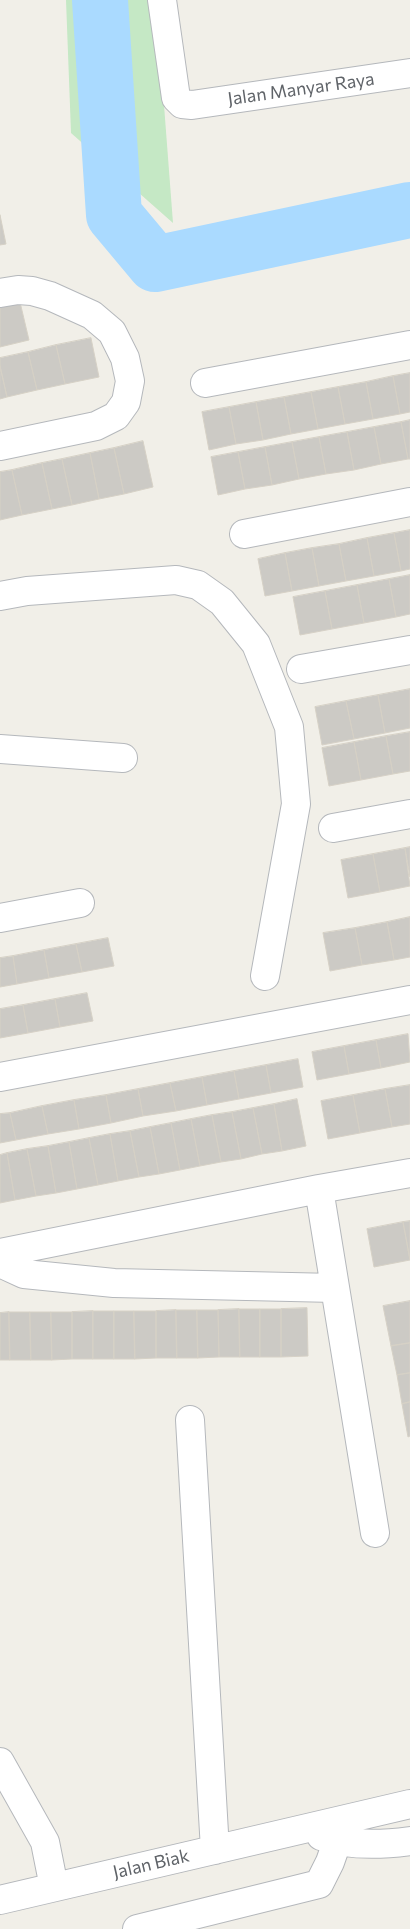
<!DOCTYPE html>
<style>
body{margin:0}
canvas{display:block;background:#f1efe8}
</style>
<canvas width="410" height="1929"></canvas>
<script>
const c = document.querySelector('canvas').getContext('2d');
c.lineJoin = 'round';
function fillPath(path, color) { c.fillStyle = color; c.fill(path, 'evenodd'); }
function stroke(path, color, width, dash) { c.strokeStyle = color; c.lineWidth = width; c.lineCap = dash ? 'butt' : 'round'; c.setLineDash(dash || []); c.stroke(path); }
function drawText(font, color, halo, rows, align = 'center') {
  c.font = font + ' Commissioner,sans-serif'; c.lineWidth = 4.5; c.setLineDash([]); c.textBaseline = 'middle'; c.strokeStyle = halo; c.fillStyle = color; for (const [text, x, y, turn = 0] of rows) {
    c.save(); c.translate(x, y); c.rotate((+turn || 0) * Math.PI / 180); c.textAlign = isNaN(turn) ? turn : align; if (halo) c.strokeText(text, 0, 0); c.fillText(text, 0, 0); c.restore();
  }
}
const green = new Path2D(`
 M66 0H156L173 223 71 133Z`);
const river = new Path2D(`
 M100 0 114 215 155 264 410 210`);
const building = new Path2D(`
 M0 215 6 244 0 245Z
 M20 302 29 340 0 347V306Z
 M91 338 99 377 65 384 56 345Z
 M56 345 65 384 37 390 28 352Z
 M28 352 37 390 7 397 0 366V358Z
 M0 366 7 397 0 399Z
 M410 373V412L400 414 393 376Z
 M393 376 400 414 373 419 366 382Z
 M366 382 373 419 345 424 338 387Z
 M338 387 345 424 318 429 311 392Z
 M311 392 318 429 291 434 284 397Z
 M284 397 291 434 263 440 256 402Z
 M256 402 263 440 236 444 229 407Z
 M229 407 236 444 209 450 202 412Z
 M410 420V459H408L401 422Z
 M401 422 408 459 381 464 374 427Z
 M374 427 381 464 354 470 347 432Z
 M347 432 354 470 326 474 319 437Z
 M319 437 326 474 299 479 292 442Z
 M143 441 153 487 124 494 114 448Z
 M292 442 299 479 272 485 265 447Z
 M265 447 272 485 245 489 238 452Z
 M114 448 124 494 99 499 90 453Z
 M238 452 245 489 218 495 211 457Z
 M90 453 99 499 72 505 62 459Z
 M62 459 72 505 52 509 42 463Z
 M42 463 52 509 22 515 12 470Z
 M12 470 22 515 0 520V472Z
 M410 530V569L401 571 394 533Z
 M394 533 401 571 374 576 367 538Z
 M367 538 374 576 346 581 339 544Z
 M339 544 346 581 319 586 312 548Z
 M312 548 319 586 292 591 285 553Z
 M285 553 292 591 265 596 258 559Z
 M410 575V614L396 617 389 579Z
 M389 579 396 617 364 623 357 585Z
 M357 585 364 623 332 629 325 591Z
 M325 591 332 629 300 635 293 597Z
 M410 689V728L385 733 378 695Z
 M378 695 385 733 354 739 346 701Z
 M346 701 354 739 322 745 315 707Z
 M410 732V771L393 774 386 736Z
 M386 736 393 774 361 780 354 742Z
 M354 742 361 780 329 786 322 748Z
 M410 847V877L405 848Z
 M405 848 410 886 380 892 373 854Z
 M373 854 380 892 348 898 341 860Z
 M410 917V957L394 960 387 922Z
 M387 922 394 960 362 965 355 928Z
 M355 928 362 965 330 971 323 933Z
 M108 938 114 966 82 972 76 944Z
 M76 944 82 972 49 978 44 950Z
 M44 950 49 978 17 984 13 956Z
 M13 956 17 984 0 987V958Z
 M87 993 93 1021 60 1027 55 999Z
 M55 999 60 1027 28 1033 23 1005Z
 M23 1005 28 1033 0 1038V1009Z
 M408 1034 410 1062 381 1068 376 1040Z
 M376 1040 381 1068 349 1074 344 1046Z
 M344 1046 349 1074 317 1080 312 1052Z
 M298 1059 303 1087 271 1093 266 1065Z
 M266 1065 271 1093 239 1099 234 1071Z
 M234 1071 239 1099 207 1105 202 1077Z
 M202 1077 207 1105 176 1111 170 1083Z
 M170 1083 176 1111 143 1116 138 1089Z
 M410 1085V1124L392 1127 385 1089Z
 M138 1089 143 1116 111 1123 106 1095Z
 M385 1089 392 1127 360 1133 353 1095Z
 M106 1095 111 1123 79 1129 74 1100Z
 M353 1095 360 1133 328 1139 321 1101Z
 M297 1099 306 1146 282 1151 274 1104Z
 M74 1100 79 1129 48 1134 42 1106Z
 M274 1104 282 1151 262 1154 253 1108Z
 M42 1106 48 1134 16 1140 10 1113Z
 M253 1108 262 1154 241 1159 232 1112Z
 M232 1112 241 1159 221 1162 212 1115Z
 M10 1113 16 1140 0 1143V1114Z
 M212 1115 221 1162 200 1166 191 1119Z
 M191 1119 200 1166 180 1170 171 1123Z
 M171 1123 180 1170 159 1174 150 1127Z
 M150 1127 159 1174 139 1177 130 1131Z
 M130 1131 139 1177 118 1181 110 1134Z
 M110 1134 118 1181 98 1185 89 1138Z
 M89 1138 98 1185 77 1189 69 1142Z
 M69 1142 77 1189 56 1193 48 1146Z
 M48 1146 56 1193 36 1196 27 1149Z
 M27 1149 36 1196 15 1200 7 1153Z
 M7 1153 15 1200 0 1203V1155Z
 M410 1221V1260L403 1222Z
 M403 1222 410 1260 374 1267 367 1229Z
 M410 1301V1343L391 1346 383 1306Z
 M307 1308 308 1356 281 1357V1309Z
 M239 1309H260V1357H240Z
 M239 1309 240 1357H219L218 1310Z
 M260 1309H281V1357H260Z
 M176 1310H197L198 1358H177Z
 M176 1310 177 1358H156V1311Z
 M197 1310H218L219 1357 198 1358Z
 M93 1311H114V1359H93Z
 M93 1311V1359H72V1312Z
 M114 1311H134L135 1359H114Z
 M134 1311H156V1358L135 1359Z
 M9 1312H30L31 1360H10Z
 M9 1312 10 1360H0V1313Z
 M30 1312H51L52 1360H31Z
 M51 1312H72V1359L52 1360Z
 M410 1343V1373L397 1375 391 1346Z
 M410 1373V1402L402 1404 397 1375Z
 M410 1402V1436L408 1437 402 1404Z`);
const minor = new Path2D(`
 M162 0 176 98 182 104 192 105 410 73
 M0 293 18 290 32 291 50 296 92 315 112 332 125 358 130 381 126 402 116 416 96 426 0 446
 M205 383 410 345
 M244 534 410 502
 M0 596 27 591 176 580 198 585 222 602 256 644 289 727 296 804 265 976
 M301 669 410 650
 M0 749 123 758
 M333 828 410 814
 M0 918 80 903
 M0 1077 410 1000
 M319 1189 375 1533
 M0 1253 319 1189 410 1173
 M0 1263 24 1274 114 1283 335 1288
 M190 1420 215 1850
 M0 1762 45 1842 54 1887
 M321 1836C348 1846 381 1845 410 1841
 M0 1900 410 1804
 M137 1929 319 1884 330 1862 337 1842`);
const streetNames = [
 ["Jalan Manyar Raya",301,89,-8],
 ["Jalan Biak",151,1864,-13]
];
fillPath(green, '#c5e8c5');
stroke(river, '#aadaff', 56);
fillPath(building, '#cccac5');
stroke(building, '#d6d1c6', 1);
stroke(minor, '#b5b8bc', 30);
stroke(minor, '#fff', 28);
drawText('18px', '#5f6368', '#fff', streetNames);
</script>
